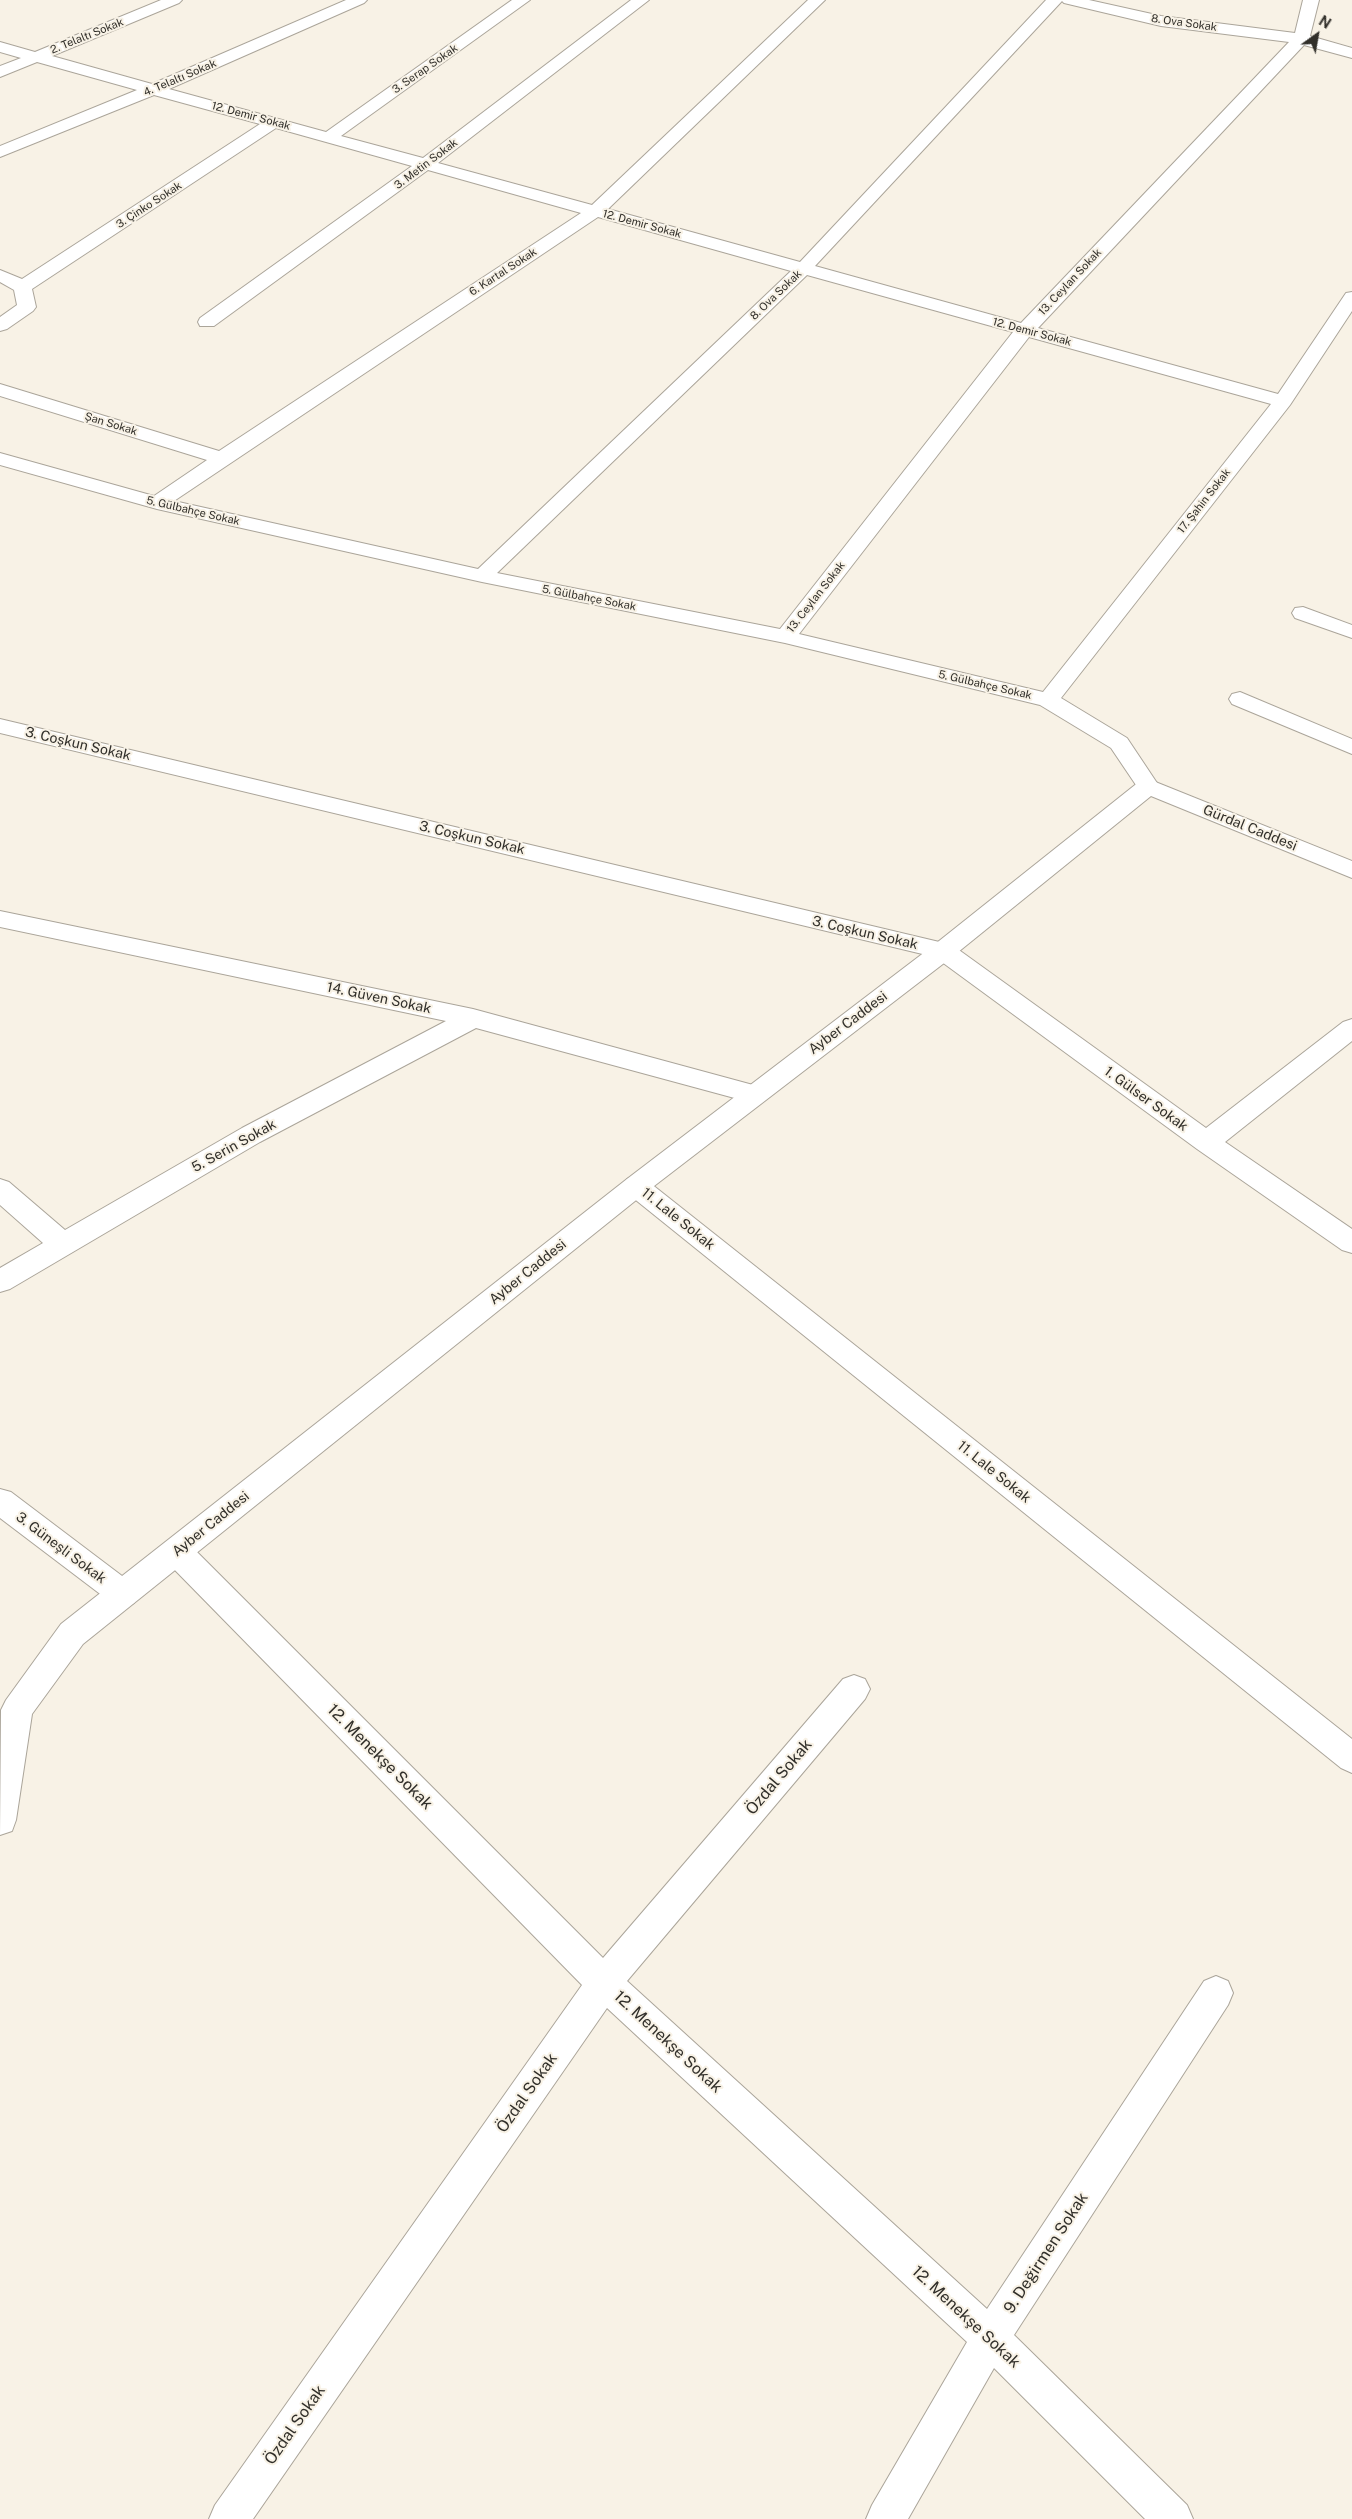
<!DOCTYPE html>
<meta charset="utf-8">
<style>
body{margin:0}
#map{position:relative;width:1352px;height:2519px;overflow:hidden;background:#f8f2e6;font-family:"Public Sans",sans-serif}
canvas{display:block}
.north{position:absolute;left:1292px;top:10px;width:50px;height:50px;-webkit-text-stroke:4px #f8f2e6;paint-order:stroke;rotate:32deg;font-size:14px;font-weight:700;line-height:20px;text-align:center;color:#312f2a}
.north::after{content:'';display:block;margin:auto;width:18px;height:22px;background:#312f2a;clip-path:polygon(50% 0,100% 100%,50% 72%,0 100%)}
</style>
<div id="map">
<canvas width="1352" height="2519"></canvas>
<div class="north">N</div>
</div>
<script>
const c = document.querySelector('canvas').getContext('2d');
c.lineJoin = 'round';
function stroke(path, color, width, dash) { c.strokeStyle = color; c.lineWidth = width; c.lineCap = dash ? 'butt' : 'round'; c.setLineDash(dash || []); c.stroke(path); }
function fillPath(path, color) { c.fillStyle = color; c.fill(path, 'evenodd'); }
function drawText(font, color, halo, rows, align = 'center') {
  c.font = font + ' "Public Sans",sans-serif'; c.lineWidth = 4; c.setLineDash([]); c.textBaseline = 'middle'; c.strokeStyle = halo; c.fillStyle = color; for (const [text, x, y, turn = 0] of rows) {
    c.save(); c.translate(x, y); c.rotate((+turn || 0) * Math.PI / 180); c.textAlign = isNaN(turn) ? turn : align; if (halo) c.strokeText(text, 0, 0); c.fillText(text, 0, 0); c.restore();
  }
}
const minor = new Path2D(`
 M161 0H182L179 3 52 56 152 84 346 0H367L364 3 169 89 326 132 512 0H530L341 136 423 158 631 0H649L438 163 592 205 808 0H825L608 209 800 262 1046 0H1089L1161 16 1295 33 1303 0H1319L1310 36 1352 48V58L1304 45 1038 328 1278 394 1346 293 1352 292V311L1290 405 1061 698 1127 738 1159 786 1156 791 1148 793 1140 791 1111 748 1040 705 785 643 482 582 157 509 0 465V453L154 496 207 460 0 396V384L219 451 581 213 428 170 214 326H200L198 322 200 318 412 166 276 128 32 289 36 307 33 311 7 329 0 331V317L17 305 14 290 0 282V270L22 279 260 124 154 95 0 157V146L137 90 37 62 0 77V66L21 58 0 52V42L35 52ZM1062 1 1064 3 1161 26 1289 42 1021 323 815 266ZM598 217 791 271 478 569 174 501ZM807 275 1013 332 780 629 497 573ZM1029 337 1271 404 1043 692 799 634Z
 M1303 607 1352 625V638L1295 618 1292 613 1295 608Z
 M1240 692 1352 739V754L1232 704 1229 699 1232 694Z
 M0 719 952 945 1206 1128 1343 1022 1352 1019V1041L1225 1142 1352 1229V1253L1342 1250 1197 1149 935 957 0 733Z
 M0 911 473 1009 753 1085 762 1087 766 1094 762 1101 753 1103 476 1028 260 1142 10 1289 0 1292V1268L43 1243 0 1205V1179L9 1182 65 1230 242 1128 446 1021 0 927Z
 M636 1176 645 1179 1352 1739V1773L1341 1768 627 1193 623 1186 627 1179Z
 M0 1489 11 1492 134 1585 138 1594 134 1603 123 1607 112 1603 0 1518Z
 M177 1539 188 1543 603 1958 843 1679 854 1675 865 1679 870 1689 865 1699 627 1981 987 2309 1204 1981 1216 1976 1228 1981 1233 1993 1228 2005 1014 2335 1187 2505 1193 2519H1145L994 2368 908 2519H866L872 2505 967 2342 607 2008 253 2519H209L215 2505 582 1985 166 1561 162 1552 166 1543Z`);
const secondary = new Path2D(`
 M1148 779 1352 861V878L1151 796 952 957 645 1193 83 1644 32 1714 16 1820 12 1831 0 1835 1 1710 6 1700 61 1624 627 1179 934 945 1140 781Z`);
const farStreetnames = [
 ["8. Ova Sokak",1184,23,8],
 ["2. Telaltı Sokak",87,36,-22],
 ["3. Serap Sokak",425,69,-35],
 ["4. Telaltı Sokak",180,78,-23],
 ["12. Demir Sokak",251,116,15],
 ["3. Metin Sokak",426,164,-37],
 ["3. Çinko Sokak",149,205,-33],
 ["12. Demir Sokak",642,224,15],
 ["6. Kartal Sokak",503,272,-33],
 ["13. Ceylan Sokak",1070,282,-47],
 ["8. Ova Sokak",776,295,-44],
 ["12. Demir Sokak",1032,332,15],
 ["Şan Sokak",111,424,17],
 ["17. Şahin Sokak",1204,501,-52],
 ["5. Gülbahçe Sokak",193,511,13],
 ["13. Ceylan Sokak",816,597,-52],
 ["5. Gülbahçe Sokak",589,598,11],
 ["5. Gülbahçe Sokak",985,685,13]
];
const streetNames = [
 ["3. Coşkun Sokak",78,744,13],
 ["Gürdal Caddesi",1250,828,22],
 ["3. Coşkun Sokak",472,838,13],
 ["3. Coşkun Sokak",865,933,13],
 ["14. Güven Sokak",379,998,12],
 ["Ayber Caddesi",848,1023,-37],
 ["1. Gülser Sokak",1146,1099,36],
 ["5. Serin Sokak",234,1146,-29],
 ["11. Lale Sokak",678,1219,39],
 ["Ayber Caddesi",528,1272,-39],
 ["11. Lale Sokak",994,1472,39],
 ["Ayber Caddesi",211,1524,-39],
 ["3. Güneşli Sokak",61,1548,37]
];
const nearStreetnames = [
 ["12. Menekşe Sokak",380,1757,45],
 ["Özdal Sokak",779,1777,-50],
 ["12. Menekşe Sokak",668,2042,43],
 ["Özdal Sokak",527,2093,-55],
 ["9. Değirmen Sokak",1046,2253,-57],
 ["12. Menekşe Sokak",966,2317,43],
 ["Özdal Sokak",295,2425,-55]
];
stroke(minor, '#aba59a', 2);
stroke(secondary, '#aba59a', 2);
fillPath(minor, '#fff');
fillPath(secondary, '#fff');
drawText('11px', '#312f2a', '#f8f2e6', farStreetnames);
drawText('14px', '#312f2a', '#f8f2e6', streetNames);
drawText('16px', '#312f2a', '#f8f2e6', nearStreetnames);
</script>
